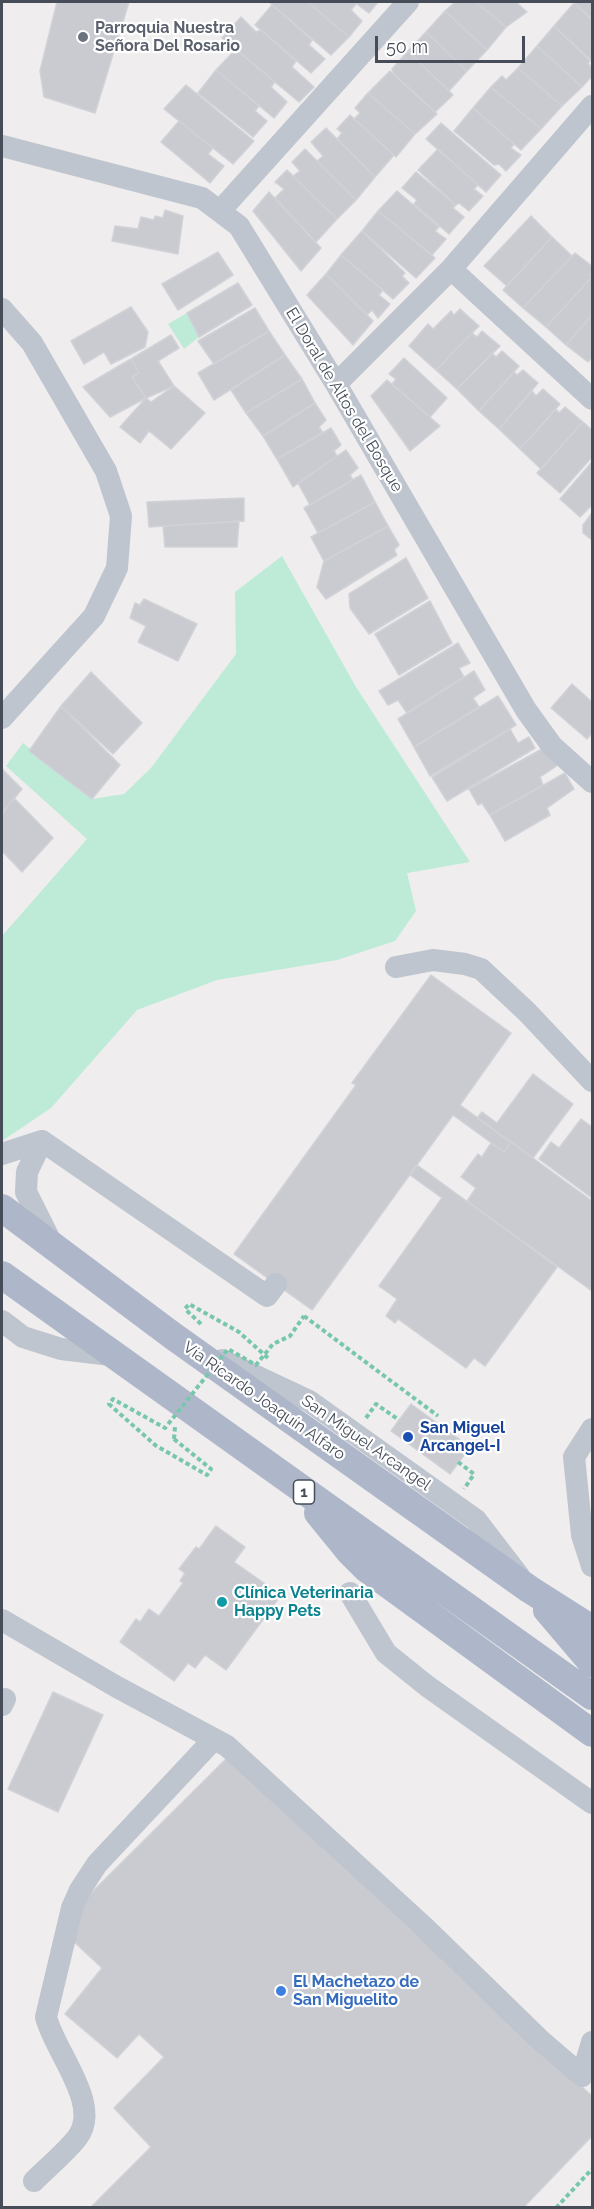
<!DOCTYPE html>
<meta charset="utf-8">
<style>
body{margin:0}
#map{position:relative;width:594px;height:2209px;overflow:hidden;background:#efeded;font-family:Raleway,sans-serif}
canvas{display:block}
.frame{position:absolute;inset:0;border:3px solid #464d59;pointer-events:none}
.scale{position:absolute;left:375px;top:36px;width:150px;height:27px;box-sizing:border-box;border:3px solid #464d59;border-top:0;padding-left:8px;font-size:18px;line-height:21px;white-space:nowrap;color:#464d59;-webkit-text-stroke:4px #fff;paint-order:stroke}
</style>
<div id="map">
<canvas width="594" height="2209"></canvas>
<div class="frame"></div>
<div class="scale">50 m</div>
</div>
<script>
const c = document.querySelector('canvas').getContext('2d');
c.lineJoin = 'round';
function fillPath(path, color) { c.fillStyle = color; c.fill(path, 'evenodd'); }
function stroke(path, color, width, dash) { c.strokeStyle = color; c.lineWidth = width; c.lineCap = dash ? 'butt' : 'round'; c.setLineDash(dash || []); c.stroke(path); }
function drawText(font, color, halo, rows, align = 'center') {
  c.font = font + ' Raleway,sans-serif'; c.lineWidth = 4.5; c.setLineDash([]); c.textBaseline = 'middle'; c.strokeStyle = halo; c.fillStyle = color; for (const [text, x, y, turn = 0] of rows) {
    c.save(); c.translate(x, y); c.rotate((+turn || 0) * Math.PI / 180); c.textAlign = isNaN(turn) ? turn : align; if (halo) c.strokeText(text, 0, 0); c.fillText(text, 0, 0); c.restore();
  }
}
const green = new Path2D(`
 M187 313 199 337 184 349 168 324Z
 M282 556 356 687 470 862 407 873 416 911 395 941 337 960 217 980 137 1010 51 1108 2 1141V936L87 839 6 766 23 743 92 799 124 794 151 768 236 654 235 592Z`);
const building = new Path2D(`
 M57 2H129L95 113 44 97 40 71Z
 M269 2H308L349 37 331 55Z
 M308 2H354L357 3 351 10 362 21 349 37Z
 M354 2H378L369 13Z
 M455 2H476L506 27 487 50 445 11Z
 M476 2H516L527 12 506 27Z
 M575 2H592V19L574 3Z
 M574 3 592 20V61L554 26Z
 M272 5 312 40 309 45 325 59 311 73 255 25Z
 M445 11 487 50 467 71 426 32Z
 M241 17 256 32 261 30 296 61 292 67 314 87 299 102 222 38Z
 M554 26 590 61 588 63 592 68V76L582 87 537 46Z
 M426 32 467 71 449 91 408 51Z
 M537 46 582 87 562 106 518 68Z
 M236 49 275 82 271 87 287 102 274 118 216 70Z
 M408 51 453 95 435 112 394 74 392 69Z
 M518 68 562 106 541 129 491 87 502 76 506 80Z
 M216 70 259 106 255 111 267 121 253 137 198 93Z
 M390 71 437 114 415 134 368 93Z
 M186 85 254 141 233 164 164 109Z
 M491 87 541 129 521 150 473 108Z
 M368 93 415 134 396 157 354 119 360 113 355 108Z
 M473 108 514 144 511 148 521 155 506 171 499 164 494 165 454 131Z
 M350 115 394 155 375 177 337 139 342 133 337 129Z
 M179 121 213 148 208 154 224 166 210 183 161 142Z
 M441 123 501 175 486 192 426 139Z
 M326 128 375 177 356 200 317 161 323 156 311 142Z
 M305 149 356 200 337 219 293 176 300 171 292 162Z
 M438 149 478 185 474 189 483 196 469 211 459 203 456 205 418 170Z
 M287 170 337 219 316 242 275 198 284 189 275 182Z
 M416 172 456 205 453 208 464 217 449 234 414 204 417 200 402 188Z
 M397 191 439 227 435 231 446 239 432 255 378 211Z
 M269 192 321 248 301 271 253 211Z
 M165 210 183 216 178 254 112 241 115 226 138 229 141 217 154 220 155 216 163 218Z
 M378 211 435 258 416 278 362 231Z
 M531 216 552 237 507 286 484 266Z
 M362 231 405 273 402 276 409 283 393 299 341 255Z
 M552 237 572 256 523 308 503 290Z
 M218 252 233 275 178 310 162 284Z
 M575 253 592 266V272L590 275 592 277 546 327 523 308Z
 M341 255 383 290 379 295 390 304 378 318 372 310 367 315 326 274Z
 M326 274 373 321 353 345 307 295Z
 M592 277V315L566 345 546 327Z
 M238 283 252 305 199 337 187 313Z
 M131 307 148 332 145 347 111 364 104 352 84 364 71 341Z
 M255 308 269 331 214 364 198 341Z
 M460 309 479 326 436 370 409 346 428 324 433 329 451 311 454 315Z
 M592 315V357L588 362 566 345Z
 M269 331 285 355 214 400 198 373Z
 M482 331 500 346 457 389 436 370 472 333 477 337Z
 M171 335 179 348 158 361 174 386 146 398 132 377 139 373 131 359Z
 M502 351 519 366 479 411 457 389 492 353 496 357Z
 M285 355 302 379 246 413 231 390Z
 M404 358 447 398 430 417 392 384 396 379 389 374Z
 M131 359 139 373 132 377 146 398 110 417 83 387Z
 M523 370 538 383 499 429 479 411 514 372 517 375Z
 M302 379 315 403 263 436 246 413Z
 M387 380 440 426 410 451 371 396Z
 M174 386 205 413 171 449 149 431 140 443 120 427 146 398 151 402Z
 M543 389 560 404 520 449 499 429 532 391 536 396Z
 M315 403 326 420 319 427 323 433 277 459 263 436Z
 M565 407 583 422 541 469 520 449 556 409 559 413Z
 M583 422 592 430V457L560 493 537 473Z
 M331 428 341 445 334 451 337 456 293 487 277 459Z
 M346 450 358 468 350 475 353 480 310 505 298 483Z
 M592 462V505L580 517 560 499Z
 M361 475 375 502 318 533 304 508Z
 M244 498V521L149 527 147 502Z
 M375 502 388 526 324 561 311 537Z
 M592 513V540L583 533V525Z
 M239 521 237 547H165L163 526Z
 M388 526 399 545 394 550 397 555 326 599 317 587 324 561Z
 M406 558 428 598 369 634 350 608 349 594Z
 M144 599 197 624 178 661 138 642 146 626 130 618 135 603 140 605Z
 M430 601 452 643 399 675 375 634Z
 M458 643 470 663 459 668 464 677 407 713 398 700 388 705 379 691Z
 M474 671 485 690 473 698 479 707 414 747 398 719Z
 M91 672 142 723 113 754 61 706Z
 M572 684 592 702V733L587 739 551 708Z
 M498 696 516 725 430 776 414 747Z
 M61 706 120 765 92 799 29 751Z
 M510 729 518 743 529 737 535 748 447 801 432 777Z
 M542 749 558 765 540 777 543 785 490 815 482 803 478 805 469 789Z
 M2 769 22 789 3 812 2 811Z
 M565 773 574 789 547 808 550 815 505 841 490 815Z
 M14 798 53 838 22 872 2 851V814Z
 M431 975 511 1033 460 1105 511 1142 504 1152 453 1115 312 1310 234 1254 356 1085 352 1083Z
 M533 1074 573 1104 533 1158 477 1118 482 1112 497 1123Z
 M581 1119 592 1127V1198L539 1159 551 1142 559 1148Z
 M511 1142 592 1201V1291L467 1201 476 1188 461 1177 478 1154 482 1157 491 1143 504 1152Z
 M417 1165 557 1267 485 1366 474 1358 466 1368 398 1319 395 1323 386 1316 397 1299 379 1286 442 1198 410 1175Z
 M411 1404 470 1447 450 1474 391 1431Z
 M216 1526 245 1547 234 1562 281 1595 226 1670 205 1655 195 1668 188 1663 174 1681 120 1642 136 1619 140 1622 149 1609 159 1616 183 1583 180 1581 185 1573 179 1569 196 1547 199 1549Z
 M53 1692 103 1715 58 1812 8 1789Z
 M226 1759 592 2096V2136L523 2208H90L151 2147 114 2108 164 2057 139 2034 117 2058 65 2014 102 1968 70 1938 83 1901Z`);
const path = new Path2D(`
 M304 1316 438 1416
 M201 1324 185 1309 189 1304 239 1332 268 1358
 M366 1418 376 1404 399 1420
 M174 1439 175 1427
 M458 1462 474 1474 464 1489
 M556 2208 592 2169`);
const minor = new Path2D(`
 M2 146 202 198 239 226 336 384 526 710 552 746 592 782
 M220 211 408 2
 M451 269 592 399
 M2 309 32 343 106 471 121 516 117 568 94 616 2 718
 M336 384 451 269 592 106
 M396 967 433 960 465 964 481 969 527 1012 592 1081
 M42 1141 267 1296 276 1284
 M42 1141 27 1172 26 1192 52 1244
 M2 1154 42 1141
 M2 1321 23 1337 61 1349 111 1355
 M222 1360 309 1401 476 1520 519 1576
 M592 1429 574 1457 582 1535 592 1566
 M350 1593 386 1653 427 1686 592 1803
 M2 1620 117 1687 227 1746 423 1926 539 2039 582 2076 592 2042
 M2 1705 5 1699
 M34 2181C48 2167 65 2153 77 2138 103 2105 54 2051 46 2017L72 1908 80 1890 97 1864 214 1739`);
const major = new Path2D(`
 M2 1208 173 1336 529 1589 592 1629
 M2 1275 592 1696
 M318 1513 349 1551 367 1569 592 1733
 M547 1610 592 1663`);
const pathBridge = new Path2D(`
 M174 1439 211 1469 207 1475 155 1445 109 1404 113 1399 165 1428 228 1349 256 1365 273 1344 290 1336 304 1316`);
const markers = [
 [83,37,6,"#6b7280"],
 [408,1437,6,"#1a4fb4"],
 [222,1602,6,"#0f9aa8"],
 [281,1991,6,"#3f7fe0"]
];
const shields = [
 [304,1492,21]
];
const shieldNames = [
 ["1",304,1492]
];
const worshipNames = [
 ["Parroquia Nuestra",95,28],
 ["Señora Del Rosario",95,46]
];
const streetNames = [
 ["El Doral de Altos del Bosque",344,400,59],
 ["Vía Ricardo Joaquín Alfaro",264,1401,35],
 ["San Miguel Arcangel",366,1443,35]
];
const transitNames = [
 ["San Miguel",420,1428],
 ["Arcangel-I",420,1446]
];
const cultureNames = [
 ["Clínica Veterinaria",234,1593],
 ["Happy Pets",234,1611]
];
const shopNames = [
 ["El Machetazo de",293,1982],
 ["San Miguelito",293,2000]
];
fillPath(green, '#bdebd7');
fillPath(building, '#cacbd1');
stroke(building, '#d1d2d8', 1.5);
stroke(path, '#78c7ad', 4, [4.5, 3]);
stroke(minor, '#bec5ce', 22);
stroke(major, '#aeb7ca', 28);
stroke(pathBridge, '#78c7ad', 4, [4.5, 3]);
for (const [x, y, r, color] of markers) { const dot = new Path2D(); dot.arc(x, y, r, 0, 2 * Math.PI); c.fillStyle = color; c.fill(dot); stroke(dot, '#fff', 2); }
for (const [x, y, w] of shields) { const box = new Path2D(); box.roundRect(x - w / 2, y - 12, w, 24, 4.5); c.fillStyle = '#fff'; c.fill(box); stroke(box, '#464d59', 1.5); }
drawText('bold 15px', '#464d59', null, shieldNames);
drawText('bold 16px', '#5b616d', '#fff', worshipNames, 'left');
drawText('16px', '#464d59', '#fff', streetNames);
drawText('bold 16px', '#164399', '#fff', transitNames, 'left');
drawText('bold 16px', '#0d838f', '#fff', cultureNames, 'left');
drawText('bold 16px', '#366cbe', '#fff', shopNames, 'left');
</script>
